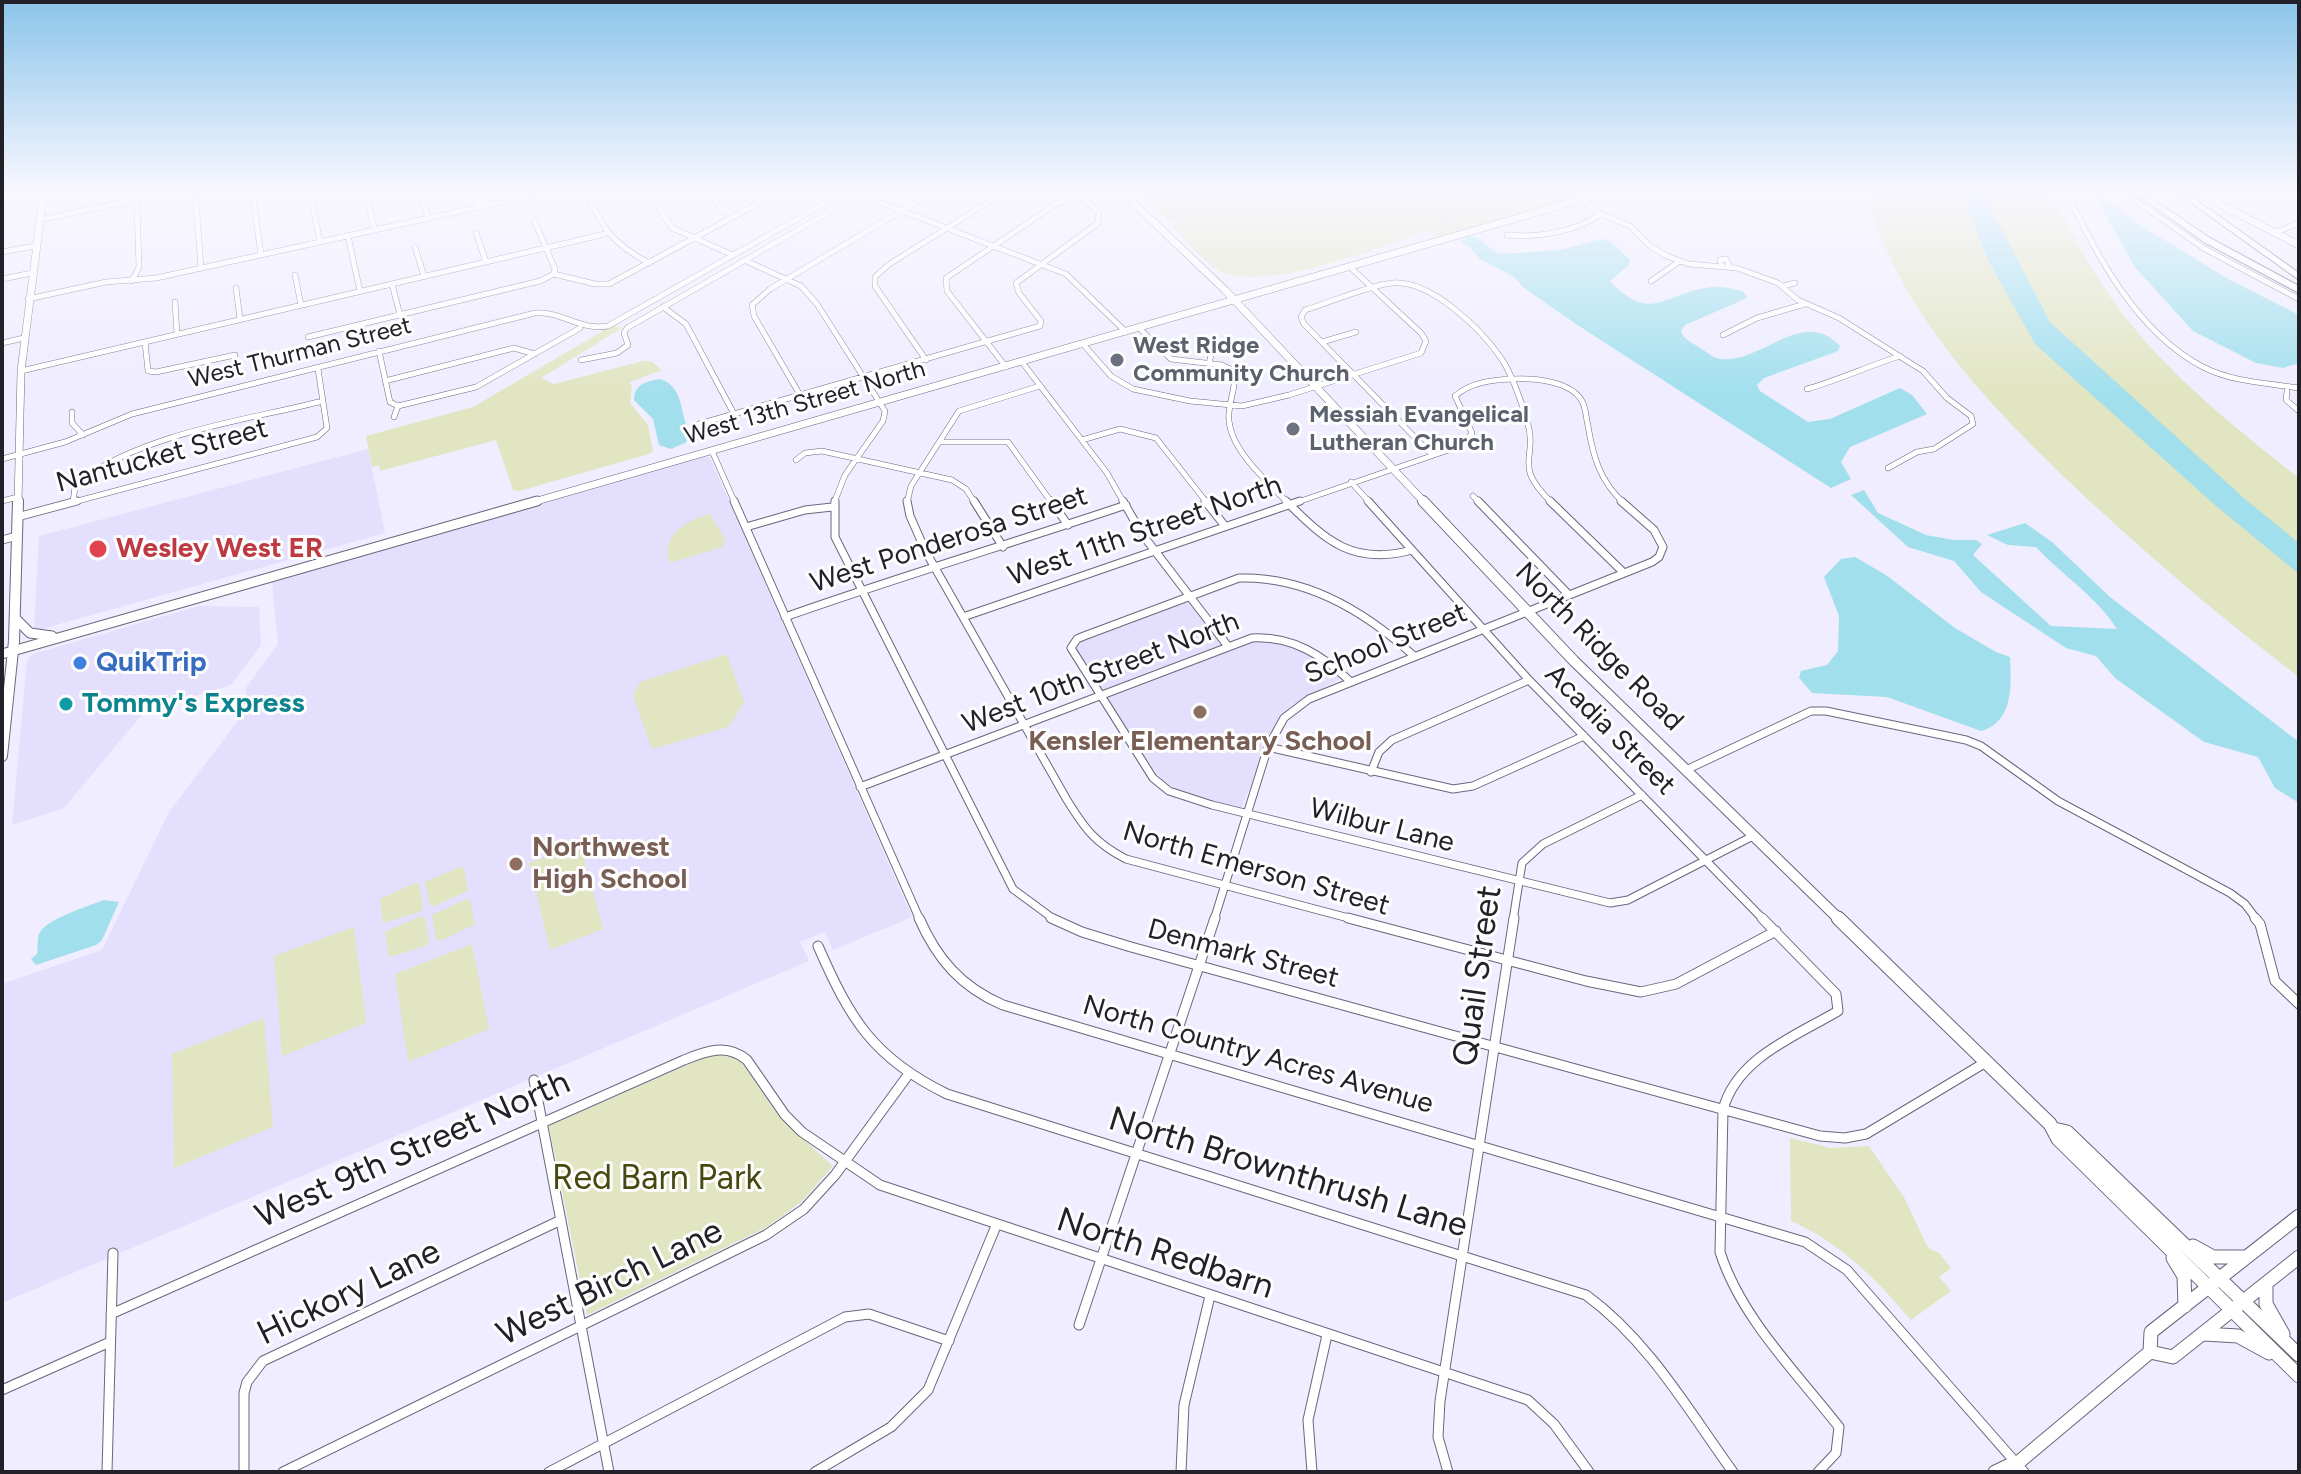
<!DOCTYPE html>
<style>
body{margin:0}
#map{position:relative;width:2301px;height:1474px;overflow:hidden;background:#efedff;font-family:Figtree,sans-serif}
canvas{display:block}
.frame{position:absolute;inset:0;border:4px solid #222129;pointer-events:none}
</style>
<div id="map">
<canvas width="2301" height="1474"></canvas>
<div class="frame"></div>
</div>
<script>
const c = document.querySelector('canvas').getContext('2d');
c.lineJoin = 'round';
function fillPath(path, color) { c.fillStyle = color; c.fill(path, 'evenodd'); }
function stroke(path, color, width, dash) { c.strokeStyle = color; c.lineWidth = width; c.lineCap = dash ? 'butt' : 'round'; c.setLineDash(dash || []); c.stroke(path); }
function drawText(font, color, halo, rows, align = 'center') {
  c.font = font + ' Figtree,sans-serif'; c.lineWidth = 6; c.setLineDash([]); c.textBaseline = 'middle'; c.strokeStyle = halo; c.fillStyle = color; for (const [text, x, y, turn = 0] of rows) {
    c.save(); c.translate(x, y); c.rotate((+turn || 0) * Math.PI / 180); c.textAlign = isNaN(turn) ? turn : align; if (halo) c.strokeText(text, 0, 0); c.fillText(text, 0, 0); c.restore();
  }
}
const built = new Path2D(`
 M368 449 385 533 34 631 39 536Z
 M703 456 710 458 912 917 833 950 825 932 800 942 809 961 2 1303V984L102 950 169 812 246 710V688L278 644 272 581Z
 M1188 601 1225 649 1250 641 1280 640 1324 662 1342 678 1292 705 1278 720 1241 809 1181 792 1161 779 1077 654 1076 647 1084 639Z
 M199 606 259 607 261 645 231 685 144 712 64 808 12 825 27 660 33 654Z`);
const green = new Path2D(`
 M1134 189H1606L1440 238 1429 230C1381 247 1266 294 1218 270 1205 263 1185 239 1173 227V224L1198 217 1169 221Z
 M1866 189H2050C2070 230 2090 269 2117 306 2166 373 2234 427 2299 478V677C2228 623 2160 566 2094 505 2013 429 1922 340 1880 235 1874 220 1870 204 1866 189Z
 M613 325 622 328 541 378 554 384 643 361 652 362 662 370 628 383 632 385 630 403 648 425 653 451 649 454 519 491 513 490 496 440 380 471 379 465 372 467 366 436 473 407Z
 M710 514 726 541 722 547 670 563C659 535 688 520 710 514Z
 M727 654 744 703 728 727 652 749 633 696 640 682Z
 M580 844 603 929 550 950 529 863Z
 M460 867 464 868 468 891 434 906 430 905 425 882Z
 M415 883 419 884 423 908 420 912 383 923 380 899Z
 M467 899 470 900 475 924 440 941 436 939 432 915Z
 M421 916 425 918 429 942 426 946 389 957 385 932Z
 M354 927 366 1023 282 1056 274 956Z
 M472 944 489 1029 408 1062 395 974Z
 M264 1018 273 1127 174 1168 172 1054Z
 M712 1054 739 1059 781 1119 833 1166 801 1202 767 1227 587 1315 549 1126Z
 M1790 1138 1831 1148 1869 1146 1905 1199 1928 1248 1939 1253 1951 1268 1939 1277 1951 1291 1911 1320C1875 1278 1842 1244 1791 1221Z`);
const water = new Path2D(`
 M1960 189H1981L2050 322 2246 500 2299 543V574L2215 505 2035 344 1988 260Z
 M2091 189 2148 230 2230 280 2299 315V363L2283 368 2256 363 2193 331 2134 266Z
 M1468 236 1477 238 1499 254 1559 250 1602 239 1611 242 1630 260 1629 265 1610 281C1653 326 1665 291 1713 287 1723 286 1734 289 1744 292L1747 297 1745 299 1685 325 1681 331C1684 340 1691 342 1699 347 1706 351 1712 358 1720 359 1763 364 1802 306 1840 346L1838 351 1764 378 1757 385 1760 391 1808 422 1830 419 1900 388 1912 395 1927 414 1850 447 1841 462 1851 479 1831 488 1579 326 1524 288 1513 276 1481 260 1467 245 1460 243Z
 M660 379C686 387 679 418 691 435L685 443 671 449 659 445 653 419 634 400C634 384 647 381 660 379Z
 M1864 490 1878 513 1926 535 1953 540H1976L1982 544 1973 555 2051 626 2117 629C2096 596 2063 576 2036 547L2008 545 1987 535 2025 523 2052 542 2110 597 2299 742V803L2275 788 2258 757 2204 742 2115 678 2096 656 2066 648 1981 592 1954 561 1908 547 1851 495Z
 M1855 557 1886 575 1955 628 1996 652 2010 657C2011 681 2015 722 1981 731L1887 697 1812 693 1799 678 1801 671 1827 665 1838 651 1839 616 1824 577 1841 559Z
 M104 900 119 902 102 940 96 945 36 965 31 959 37 954C38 948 37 939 39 934 45 919 89 906 104 900Z`);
const stream = new Path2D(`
 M1396 189 1461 232`);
const minorFar2 = new Path2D(`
 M195 189 201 268
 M252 189 261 255
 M309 189 320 242
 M364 189 375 230
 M419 189 428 218
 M473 189 480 207
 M584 189C602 227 611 243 649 263
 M646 189 672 228 733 255
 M707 189 719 206 736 216
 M1564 189 1601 214 1630 226 1650 246 1667 256 1689 264 1737 268 1778 283 1798 300 1839 318 1923 371 1947 398 1971 416 1973 424 1934 449 1917 452 1888 468
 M2065 189C2095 253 2137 333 2203 367 2232 382 2267 383 2299 388
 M2119 189 2205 249 2299 299
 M848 190 1066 274 1126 332
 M587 194 613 189
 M39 220 129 201 166 189
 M534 220 555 269 554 274
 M476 233 486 262
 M2274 233 2299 223
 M1507 235C1538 238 1575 232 1601 214
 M348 236 360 291
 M415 247 424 276
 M2 252 35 246
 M744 260 801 286 817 304 885 411 883 421 845 475 834 503
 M1722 266 1720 260 1726 259 1730 267
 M554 274 595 284H609L757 204 768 196 767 189
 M295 275 301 305
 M2 279 32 273
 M132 281 139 267 137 205 133 200
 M1651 281 1680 261
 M392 284 400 315
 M1783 286 1795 283
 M236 288 240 319
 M28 299 106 282 156 278 561 189
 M175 302 177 334
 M663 307 686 324 734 414
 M627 328 869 189
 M1139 328 1171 359 1222 365 1234 371C1237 389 1227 404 1229 421 1232 452 1268 482 1288 503
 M1723 335 1757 318 1805 304
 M308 337 540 281 554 274
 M145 342 148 371 156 372 235 355
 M1322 342 1356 332
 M2 343 24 338
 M1083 344 1111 376 1133 389 1190 401 1242 406 1289 395 1421 353 1426 341 1421 333 1350 267
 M379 351 390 402 398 406 394 417
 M581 360 617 353 628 345 624 333 627 328
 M926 360 875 286V277L888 265 1009 189
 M1022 362 1107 473 1124 503
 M1209 364 1214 341
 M1006 367 947 291 946 278 1056 204 1111 189
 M21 371 605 234
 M385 381 514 348 535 354
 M1807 389C1839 380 1868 366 1900 356
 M2287 391 2286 400 2299 411
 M800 395 754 316 752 305 770 289 938 189
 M398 406 476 387 580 328
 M72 412V423L83 435
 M699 424 1040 326 1041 321 1019 293 1016 283 1098 223 1099 213 1074 189
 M1082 440 1120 429 1156 438 1207 503
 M941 442H1008L1052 503
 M712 451 735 503
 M1432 455 1304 324 1301 317 1305 310C1329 303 1369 285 1393 283 1431 280 1481 329 1501 358 1512 374 1521 401 1527 420 1539 461 1511 463 1552 503
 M2 459 65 442 132 414 535 313C562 311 580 331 608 326L850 189
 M796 460 805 453 822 451 952 480 966 489 975 503
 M1351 482 1370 503
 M1473 496 1480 503
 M2 501 18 497
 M73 502 75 487 80 480C150 432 242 421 323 401
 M70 503 317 437 327 428 318 369
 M907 503 911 486 959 411 1040 386
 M1295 503 1463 445 1472 433 1455 396C1471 382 1492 380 1513 379 1534 378 1571 381 1582 401 1586 408 1586 418 1588 426 1593 456 1600 482 1624 503`);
const minorFar1 = new Path2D(`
 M734 501 920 920
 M835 501V537L1013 889 1055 920
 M907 501 910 516 926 552 1067 800C1085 829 1095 843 1126 859L1356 920
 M974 501 1003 547
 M1051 501 1068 525
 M1123 501 1142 534 1227 645
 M1205 501 1225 526
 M1286 501C1326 541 1353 566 1412 550
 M1368 501 1529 680 1764 920
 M1478 501 1569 595
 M1550 501 1624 573
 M17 517 77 501
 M746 527 805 510 832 507
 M2 540 17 536
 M785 617C898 577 1013 543 1126 505
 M963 617 1300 501
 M1414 656C1365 611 1307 576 1239 578L1084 636 1077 639 1071 648 1153 778 1169 791 1212 805 1610 903 1628 900 1753 836
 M1268 747 1453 789 1473 786 1584 736
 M1686 770 1811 711H1826L1966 740 1981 746 2058 801 2230 893 2245 904 2257 920
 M1371 772 1379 752 1392 740 1529 680
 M860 787 1252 638C1293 636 1322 655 1351 682
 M1214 920 1268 747 1284 718 1309 699 1652 562 1659 557 1663 547 1654 530 1621 501
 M1513 920 1522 863 1543 844 1642 795`);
const minor = new Path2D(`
 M919 918C937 959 961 987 1003 1005L1805 1242 1847 1270 2024 1472
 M1051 918 1082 932 1131 947 1820 1136 1845 1138 1866 1134 1986 1062
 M1348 918 1586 981 1641 992 1676 984 1776 931
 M1762 918 1836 994 1838 1011C1796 1036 1736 1058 1723 1110L1720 1252C1741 1318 1797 1373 1839 1427L1836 1453 1818 1472
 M2255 918 2260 924 2275 981 2299 1004
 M818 946C850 1019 873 1058 947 1094L1586 1295C1649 1341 1688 1410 1733 1472
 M534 1080 609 1472
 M111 1314 684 1060C706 1051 727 1043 747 1060L785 1115 802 1132 880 1185 1528 1400 1554 1424 1589 1472
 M1079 1325 1215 918
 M2 1390 110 1342
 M107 1472 113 1253
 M244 1472V1393L247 1382 263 1361 561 1220
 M283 1472 766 1235 804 1209 835 1175 908 1075
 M549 1472 845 1317 869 1314 949 1341
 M815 1472 891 1427 928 1390 996 1226
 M1181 1472 1184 1405 1210 1296
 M1312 1472 1308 1420 1327 1335
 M1448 1472 1438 1437 1440 1401 1514 918`);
const tertiaryFar1 = new Path2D(`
 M2190 189 2299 245
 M530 503 1618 189`);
const tertiary = new Path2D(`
 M15 618 30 633 52 636
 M2 654 537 501`);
const secondaryFar2 = new Path2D(`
 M1119 189 1225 290 1425 503
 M18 503 21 371 44 189`);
const secondaryFar1 = new Path2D(`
 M1423 501 1574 661 1840 920
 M2 756 14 641 18 501`);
const secondary = new Path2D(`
 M1838 918 2050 1124 2058 1139 2299 1376
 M2054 1129 2067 1132 2299 1355
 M2193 1246 2213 1257H2245
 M2173 1258 2184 1276 2185 1306
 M2266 1285V1304L2283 1334
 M2204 1334 2238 1336 2269 1353
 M2150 1352 2173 1357 2299 1257
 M1995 1472 2014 1463
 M2007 1472 2150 1352 2151 1332 2299 1216`);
const motorway = new Path2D(`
 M2129 189H2138L2210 238 2299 286V293L2204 242Z
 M2172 189H2181L2299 273V280Z`);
const markers = [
 [1117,360,8,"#6b7280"],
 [1293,429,8,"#6b7280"],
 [98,549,10,"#e0444e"],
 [80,663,8,"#3f7fe0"],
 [66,704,8,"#0f9aa8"],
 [1200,712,8,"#8d6e63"],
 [516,864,8,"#8d6e63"]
];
const farWorshipnames = [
 ["West Ridge",1133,346],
 ["Community Church",1133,374],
 ["Messiah Evangelical",1309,415],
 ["Lutheran Church",1309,443]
];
const farStreetnames = [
 ["West Thurman Street",300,353,-14],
 ["West 13th Street North",805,403,-16]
];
const streetNames = [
 ["Nantucket Street",162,456,-15],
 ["West 11th Street North",1145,531,-19],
 ["West Ponderosa Street",949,540,-18],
 ["School Street",1386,644,-22],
 ["North Ridge Road",1599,647,45],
 ["West 10th Street North",1101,673,-21],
 ["Acadia Street",1610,730,45],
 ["Wilbur Lane",1382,826,14],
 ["North Emerson Street",1256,869,16],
 ["Denmark Street",1243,954,15],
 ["North Country Acres Avenue",1258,1055,16]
];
const healthNames = [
 ["Wesley West ER",116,549]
];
const shopNames = [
 ["QuikTrip",96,663]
];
const cultureNames = [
 ["Tommy's Express",82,704]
];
const educationNames = [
 ["Kensler Elementary School",1200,742],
 ["Northwest",532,848,"left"],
 ["High School",532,880,"left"]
];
const nearStreetnames = [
 ["Quail Street",1478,976,-82],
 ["West 9th Street North",413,1150,-24],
 ["North Brownthrush Lane",1288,1173,17],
 ["North Redbarn",1165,1254,18],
 ["West Birch Lane",610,1283,-26],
 ["Hickory Lane",349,1293,-26]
];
const nearParknames = [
 ["Red Barn Park",657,1179]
];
fillPath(built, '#e3dffc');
fillPath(green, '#e1e5c1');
fillPath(water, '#a1dfed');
stroke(stream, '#a1dfed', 2);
stroke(minorFar2, '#69677a', 6);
stroke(minorFar1, '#69677a', 9);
stroke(minor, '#69677a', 11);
stroke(tertiaryFar1, '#69677a', 8);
stroke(tertiary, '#69677a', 11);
stroke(secondaryFar2, '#69677a', 8);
stroke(secondaryFar1, '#69677a', 12);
stroke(secondary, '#69677a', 15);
stroke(motorway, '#69677a', 2);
stroke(minorFar2, '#fff', 5);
stroke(minorFar1, '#fff', 7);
stroke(minor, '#fff', 9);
stroke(tertiaryFar1, '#fff', 7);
stroke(tertiary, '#fff', 9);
stroke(secondaryFar2, '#fff', 7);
stroke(secondaryFar1, '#fff', 10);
stroke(secondary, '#fff', 13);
fillPath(motorway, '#fff');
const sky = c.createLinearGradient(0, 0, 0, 395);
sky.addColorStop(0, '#8bc5ea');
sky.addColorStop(0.48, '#f8f7ff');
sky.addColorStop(1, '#f8f7ff00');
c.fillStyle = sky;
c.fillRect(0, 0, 2301, 395);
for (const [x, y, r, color] of markers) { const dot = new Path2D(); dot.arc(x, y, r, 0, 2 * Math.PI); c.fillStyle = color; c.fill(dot); stroke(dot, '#fdfdfd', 3); }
drawText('bold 24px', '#5b616d', '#fdfdfd', farWorshipnames, 'left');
drawText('24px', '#222129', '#fdfdfd', farStreetnames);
drawText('28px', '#222129', '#fdfdfd', streetNames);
drawText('bold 28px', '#be3a42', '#fdfdfd', healthNames, 'left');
drawText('bold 28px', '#366cbe', '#fdfdfd', shopNames, 'left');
drawText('bold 28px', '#0d838f', '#fdfdfd', cultureNames, 'left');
drawText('bold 28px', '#785e54', '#fdfdfd', educationNames);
drawText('34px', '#222129', '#fdfdfd', nearStreetnames);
drawText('34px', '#46480f', '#fdfdfd', nearParknames);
</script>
